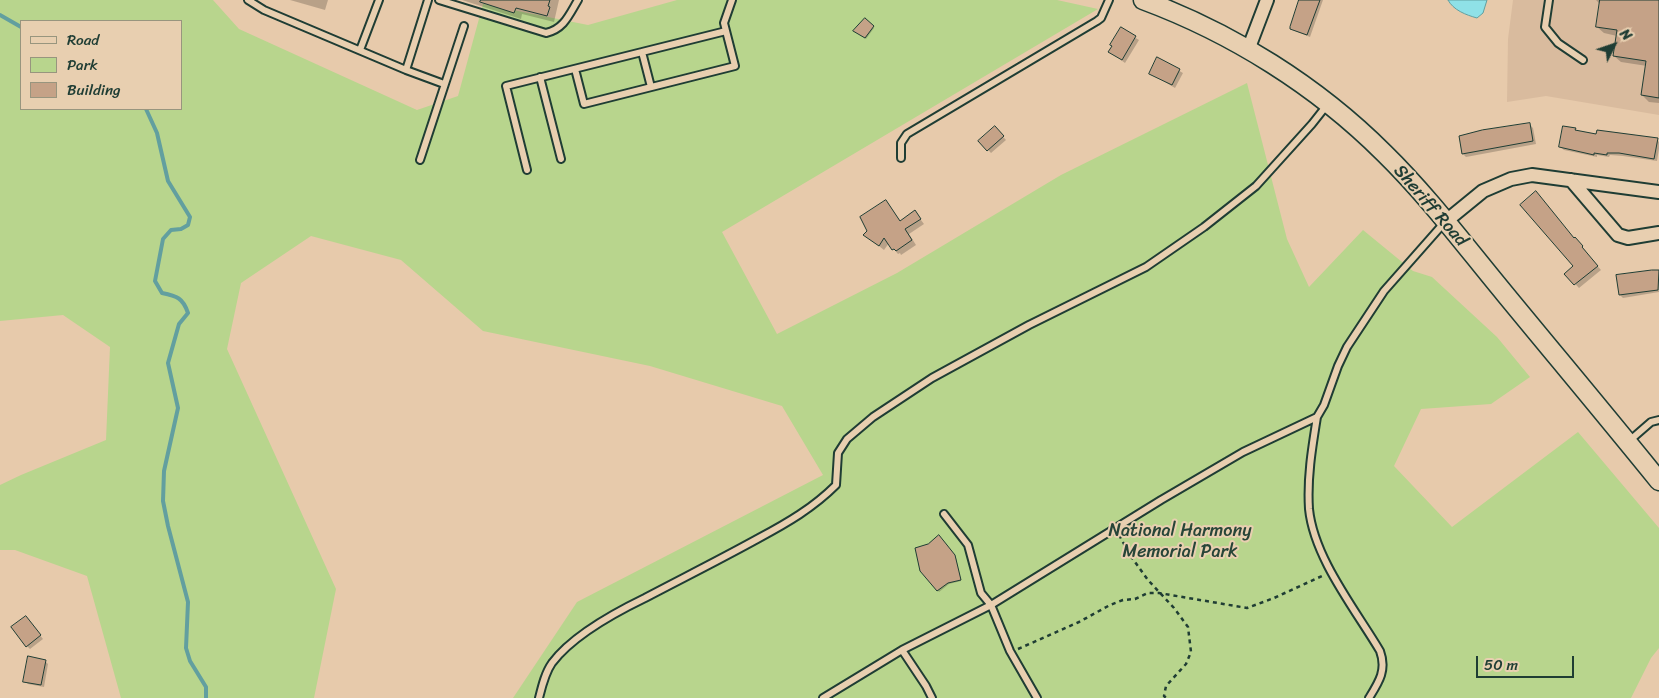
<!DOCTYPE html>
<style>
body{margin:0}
#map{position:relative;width:1659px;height:698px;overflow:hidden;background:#e7caab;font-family:Sriracha,sans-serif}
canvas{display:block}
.legend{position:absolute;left:20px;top:20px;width:162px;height:90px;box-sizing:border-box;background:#e8cfb0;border:1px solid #98957e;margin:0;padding:6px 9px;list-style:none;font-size:15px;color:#1f3d34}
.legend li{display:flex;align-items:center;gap:10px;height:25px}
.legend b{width:25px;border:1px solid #98957e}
.north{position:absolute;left:1589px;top:20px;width:50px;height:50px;-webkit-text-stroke:4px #e8cfb0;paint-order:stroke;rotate:49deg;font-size:14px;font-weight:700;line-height:20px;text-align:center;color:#1f3d34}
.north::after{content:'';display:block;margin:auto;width:18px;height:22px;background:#1f3d34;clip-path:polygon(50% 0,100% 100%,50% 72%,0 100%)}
.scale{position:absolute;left:1476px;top:656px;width:98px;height:22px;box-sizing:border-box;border:2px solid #1f3d34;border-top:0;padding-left:6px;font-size:15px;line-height:18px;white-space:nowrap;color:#1f3d34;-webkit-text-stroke:4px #e8cfb0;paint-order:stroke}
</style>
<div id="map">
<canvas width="1659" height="698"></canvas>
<ul class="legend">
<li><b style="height:6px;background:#e8cfb0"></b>Road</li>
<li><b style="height:14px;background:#b8d58d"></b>Park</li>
<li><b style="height:14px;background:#c5a287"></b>Building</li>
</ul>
<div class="north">N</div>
<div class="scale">50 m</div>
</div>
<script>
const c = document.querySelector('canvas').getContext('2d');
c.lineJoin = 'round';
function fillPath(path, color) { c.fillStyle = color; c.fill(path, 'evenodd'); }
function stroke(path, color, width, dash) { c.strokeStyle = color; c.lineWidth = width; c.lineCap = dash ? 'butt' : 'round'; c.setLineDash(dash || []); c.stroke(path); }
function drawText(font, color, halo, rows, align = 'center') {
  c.font = font + ' Sriracha,sans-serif'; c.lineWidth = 4; c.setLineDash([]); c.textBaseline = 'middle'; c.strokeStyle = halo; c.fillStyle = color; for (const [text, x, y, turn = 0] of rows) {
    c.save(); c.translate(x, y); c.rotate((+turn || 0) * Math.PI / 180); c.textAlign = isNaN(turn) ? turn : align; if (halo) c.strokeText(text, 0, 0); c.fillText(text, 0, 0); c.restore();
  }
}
const built = new Path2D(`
 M1513 0H1659V115L1546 96 1507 102 1508 39Z`);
const green = new Path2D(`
 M0 0H213L239 29 417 110 458 96 483 4 588 25 677 0H1057L1098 9 722 232 777 334 897 273 1061 175 1247 83 1287 239 1309 287 1363 230 1413 271 1432 277 1497 337 1530 377 1491 404 1421 409 1394 466 1452 527 1578 432 1659 528V648L1651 658 1631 698H513L577 602 823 475 782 406 650 366 483 331 401 260 311 236 241 283 227 349 336 589 314 698H121L87 576 15 550H0V485L21 475 106 440 110 347 63 315 0 321ZM21 21H181V109H21Z`);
const water = new Path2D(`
 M1448 0H1487L1483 13 1477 18C1466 15 1453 10 1448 0Z`);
const shadow = new Path2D(`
 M290 0H328L325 10Z
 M462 0H559L554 22 522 14 521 19Z
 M1301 0H1323L1310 37 1295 31 1292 28Z
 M1596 0H1659V103L1649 102 1642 95 1647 66 1621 62 1614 56 1617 36 1604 33 1597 27 1601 5Z
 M865 20 874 28 866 39 856 32Z
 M1121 29 1139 40 1125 63 1110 52Z
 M1158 59 1183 73 1175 88 1150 73Z
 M1530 125 1533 128 1536 144 1466 157 1463 154Z
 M995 128 1006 140 991 153 980 141Z
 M1575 129 1578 132 1597 135 1657 140 1659 142V149L1657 161 1623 156 1610 155 1609 157 1597 155V157L1564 150 1560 147Z
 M886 202 901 222 915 212 924 224 909 234 916 245 901 255 900 253 898 254 889 243 884 250 865 235Z
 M1575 239 1586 251 1585 252 1601 270 1579 288 1566 274 1575 266Z
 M1659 270V292L1623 298 1620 295 1618 276Z
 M939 537 956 558 961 581 949 584 939 592 921 570 929 545Z
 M28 620 43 639 30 649 27 646Z
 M45 661 48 664 44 687 28 684 25 681Z`);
const stream = new Path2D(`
 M0 15 21 27
 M146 109 157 133 168 181 190 217 188 225 181 229 171 230 163 239 155 281 162 293C177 296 183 298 188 313L179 324 168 363 178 408 164 471 163 501 168 526 188 602 186 648 190 661 206 687V698`);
const building = new Path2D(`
 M481 0H550L548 6 550 7 547 16 516 8 514 13 480 2Z
 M1299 0H1320L1307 35 1290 29V27Z
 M1600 0H1659V98L1641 95 1646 61 1613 56 1617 30 1596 27Z
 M865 18 874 26 865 38 853 31Z
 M1121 27 1136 36 1122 60 1108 52 1112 46 1110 45Z
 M1157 57 1180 69 1172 85 1149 74Z
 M1530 123 1533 141 1462 154 1459 136 1482 130Z
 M995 126 1004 136 987 151 978 141Z
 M1563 126 1576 128 1575 130 1596 134 1597 130 1658 138 1654 159 1619 153H1607V155L1594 153V155L1559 147Z
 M1536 191 1574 238 1575 237 1583 246 1582 247 1598 266 1574 285 1564 274 1573 266 1520 205Z
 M886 200 900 221 915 210 921 219 905 229 912 240 896 251 894 249 892 250 884 238 879 246 863 235 867 231 860 217Z
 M1652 270H1659L1658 290 1619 295 1616 275Z
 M939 535 955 555 961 580 948 583 937 591 920 571 915 548 928 544Z
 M26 616 41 635 26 647 11 627Z
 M28 656 46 660 41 685 23 682Z`);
const path = new Path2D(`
 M1119 535 1130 555 1148 580 1174 608 1188 627 1191 652 1186 664 1166 686 1164 696 1166 698
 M1018 649 1079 622 1110 605 1123 600 1135 599 1148 593H1159L1247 608 1274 598 1322 576`);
const lane = new Path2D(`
 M248 0 264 10 406 70 428 0
 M439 0 546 33C564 29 569 15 578 0
 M1549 0 1545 27 1558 43 1583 60
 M360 50 379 0
 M642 52 651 87
 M575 69 584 104 735 66 724 23 732 0
 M406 70 444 84
 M540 77 561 159
 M901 158V143L907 134 1097 21 1101 18 1109 0
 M420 160 464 26
 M527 170 506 86 726 31
 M1317 417C1312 448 1307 478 1309 509 1314 558 1355 609 1380 651 1387 670 1379 682 1369 698
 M1628 442 1651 422 1659 420
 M944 514 968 545 981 593 991 605 1010 651 1037 698
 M902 650 926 686 932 698
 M539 698C542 686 545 673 552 663 573 635 614 613 645 598 683 578 721 559 759 538 787 523 813 508 836 485L838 453 847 439 873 417 932 378 1029 325 1146 267 1204 227 1256 186 1312 124 1327 105
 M823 698 902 650 991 605 1161 500 1243 452 1317 417 1324 405 1338 366 1347 347 1384 291 1444 223`);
const street = new Path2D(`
 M1248 50 1267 0
 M1571 180 1618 235 1628 238 1659 233
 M1445 222 1483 191 1511 179 1532 175 1659 192`);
const secondary = new Path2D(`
 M1143 0C1232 33 1317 86 1384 153 1428 196 1466 247 1505 294 1556 356 1608 418 1659 481`);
const streetNames = [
 ["Sheriff Road",1430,206,49]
];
const parkNames = [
 ["National Harmony",1180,531],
 ["Memorial Park",1180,552]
];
fillPath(built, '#d9bb9e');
fillPath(green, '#b8d58d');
fillPath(water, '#8fe1e7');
stroke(water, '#629f9f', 1);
fillPath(shadow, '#0003');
stroke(stream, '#629f9f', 4);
fillPath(building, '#c5a287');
stroke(building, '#1f3d34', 1);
stroke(lane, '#1f3d34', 10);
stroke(street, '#1f3d34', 16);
stroke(secondary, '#1f3d34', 21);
stroke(path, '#1f3d34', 2.5, [4, 4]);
stroke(lane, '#e8cfb0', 6);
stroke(street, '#e8cfb0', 12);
stroke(secondary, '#e8cfb0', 18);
drawText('18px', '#1f3d34', '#e8cfb0', streetNames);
drawText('18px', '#274538', '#e8cfb0', parkNames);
</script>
